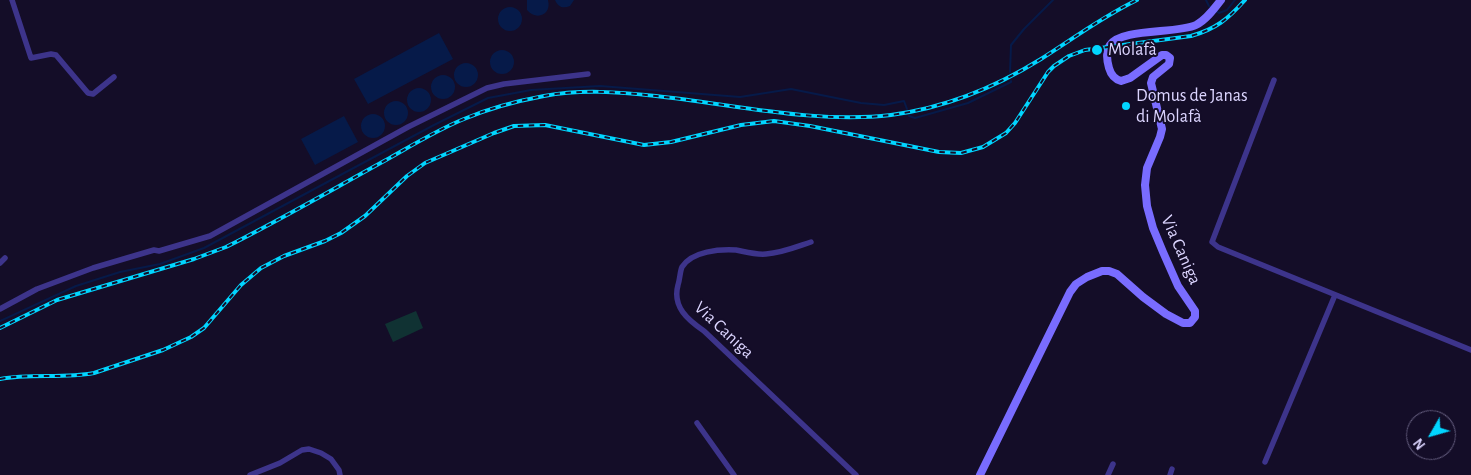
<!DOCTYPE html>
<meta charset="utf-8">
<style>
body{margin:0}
#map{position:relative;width:1471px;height:475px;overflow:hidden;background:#140d28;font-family:"Alegreya Sans",sans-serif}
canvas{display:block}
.north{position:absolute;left:1406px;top:410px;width:50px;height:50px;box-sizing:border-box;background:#140d28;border:1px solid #645d7e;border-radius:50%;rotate:232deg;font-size:14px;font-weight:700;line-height:20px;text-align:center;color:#dcd5ff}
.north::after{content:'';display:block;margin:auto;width:18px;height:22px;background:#01d5ff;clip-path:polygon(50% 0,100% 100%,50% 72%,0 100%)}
</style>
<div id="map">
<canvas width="1471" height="475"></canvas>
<div class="north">N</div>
</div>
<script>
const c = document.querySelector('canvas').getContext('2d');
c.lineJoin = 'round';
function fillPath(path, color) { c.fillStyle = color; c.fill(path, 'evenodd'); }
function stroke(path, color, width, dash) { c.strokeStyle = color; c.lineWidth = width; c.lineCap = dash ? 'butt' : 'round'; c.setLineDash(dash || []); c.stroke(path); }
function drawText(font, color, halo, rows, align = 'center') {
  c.font = font + ' "Alegreya Sans",sans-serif'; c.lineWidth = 4; c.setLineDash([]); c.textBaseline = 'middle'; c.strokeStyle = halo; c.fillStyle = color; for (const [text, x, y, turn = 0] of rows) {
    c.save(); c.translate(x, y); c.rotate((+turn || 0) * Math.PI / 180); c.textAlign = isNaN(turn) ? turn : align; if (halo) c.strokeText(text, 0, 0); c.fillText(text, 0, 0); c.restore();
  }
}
const green = new Path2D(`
 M416 311 423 328 393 342 385 324Z`);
const water = new Path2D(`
 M527 0H548C552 15 536 21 527 10Z
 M555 0H574L570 6C563 9 558 7 555 0Z
 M498 19a12 12 0 1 1 24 0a12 12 0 1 1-24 0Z
 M439 33 453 59 368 104 354 79Z
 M490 62a12 12 0 1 1 24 0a12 12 0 1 1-24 0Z
 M454 75a12 12 0 1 1 24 0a12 12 0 1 1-24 0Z
 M431 87a12 12 0 1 1 24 0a12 12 0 1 1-24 0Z
 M407 100a12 12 0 1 1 24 0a12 12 0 1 1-24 0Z
 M384 113a12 12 0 1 1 24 0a12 12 0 1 1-24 0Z
 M361 126a12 12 0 1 1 24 0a12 12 0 1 1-24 0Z
 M344 116 358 142 315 165 301 139Z`);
const stream = new Path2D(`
 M1206 0 1209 6 1212 8
 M1216 11 1219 13 1227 10 1235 0
 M1010 72 1011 45 1024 29 1053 0
 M909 116 915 118 968 103 1011 82V81
 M0 321 76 286 120 272 160 264 204 248 434 125 488 98 531 90 600 86 740 97 791 89 861 103 884 105 904 101 907 109`);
const street = new Path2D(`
 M12 0 31 58 51 54 56 55 88 93 93 94 114 77
 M1274 80 1212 242 1218 247 1471 350
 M811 242C796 247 782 253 766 254 756 255 746 252 736 250 720 249 692 251 682 267 680 271 680 279 678 285 672 307 688 320 704 331L856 475
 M0 263 5 258
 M0 309 37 289 93 268 154 250 159 251 210 236 408 127 487 88 504 84 588 74
 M697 423 734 475
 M1265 462 1335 295
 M250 475 280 463 302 450 309 449 321 453 331 459 339 470 340 475
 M1108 475 1113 464
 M1170 475 1172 469`);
const secondary = new Path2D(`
 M980 475 1070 292 1076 284 1087 277 1102 271H1109L1117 274 1143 297 1166 314 1183 323H1190L1195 317V311L1178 286 1163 252 1153 228 1147 206 1145 185 1147 168 1160 137 1162 129 1151 83 1153 77 1169 64 1170 58 1166 55H1162L1130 78 1121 81C1114 79 1111 75 1109 68 1107 61 1106 51 1110 45 1121 28 1177 34 1196 25 1206 20 1214 9 1221 0`);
const rail = new Path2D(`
 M0 328 57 300 194 259 226 247C280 220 333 189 386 160 411 146 437 130 464 119 490 108 517 101 544 96 581 89 619 92 656 96 732 104 815 124 891 115 944 108 996 87 1041 59 1074 38 1102 17 1137 0
 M0 379C31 373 63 379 94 373L163 350 191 337 204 328 241 285 261 268 284 256 325 241 341 233 365 216 407 176 425 163 494 133 514 126 545 125 644 145 671 142 741 125 774 121 810 126 939 152 961 153 983 147 1006 133 1015 123 1048 72 1054 66 1069 56 1085 50 1191 36C1216 29 1228 19 1245 0`);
const markers = [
 [1097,50,6,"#01d5ff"],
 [1126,106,5,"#01d5ff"]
];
const poiNames = [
 ["Molafà",1108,50],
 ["Domus de Janas",1136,96],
 ["di Molafà",1136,117]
];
const streetNames = [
 ["Via Caniga",1181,250,66],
 ["Via Caniga",724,330,43]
];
fillPath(green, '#103233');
fillPath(water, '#061a49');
stroke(stream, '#061a49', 2);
stroke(street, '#3d348b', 5.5);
stroke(secondary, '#796cff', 8);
stroke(rail, '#01d5ff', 4);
stroke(rail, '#140d28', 2, [5.5]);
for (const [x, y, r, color] of markers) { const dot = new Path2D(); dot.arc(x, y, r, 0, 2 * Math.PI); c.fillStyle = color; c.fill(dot); stroke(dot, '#140d28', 2); }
drawText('18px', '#dcd5ff', '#140d28', poiNames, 'left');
drawText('18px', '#dcd5ff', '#140d28', streetNames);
</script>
